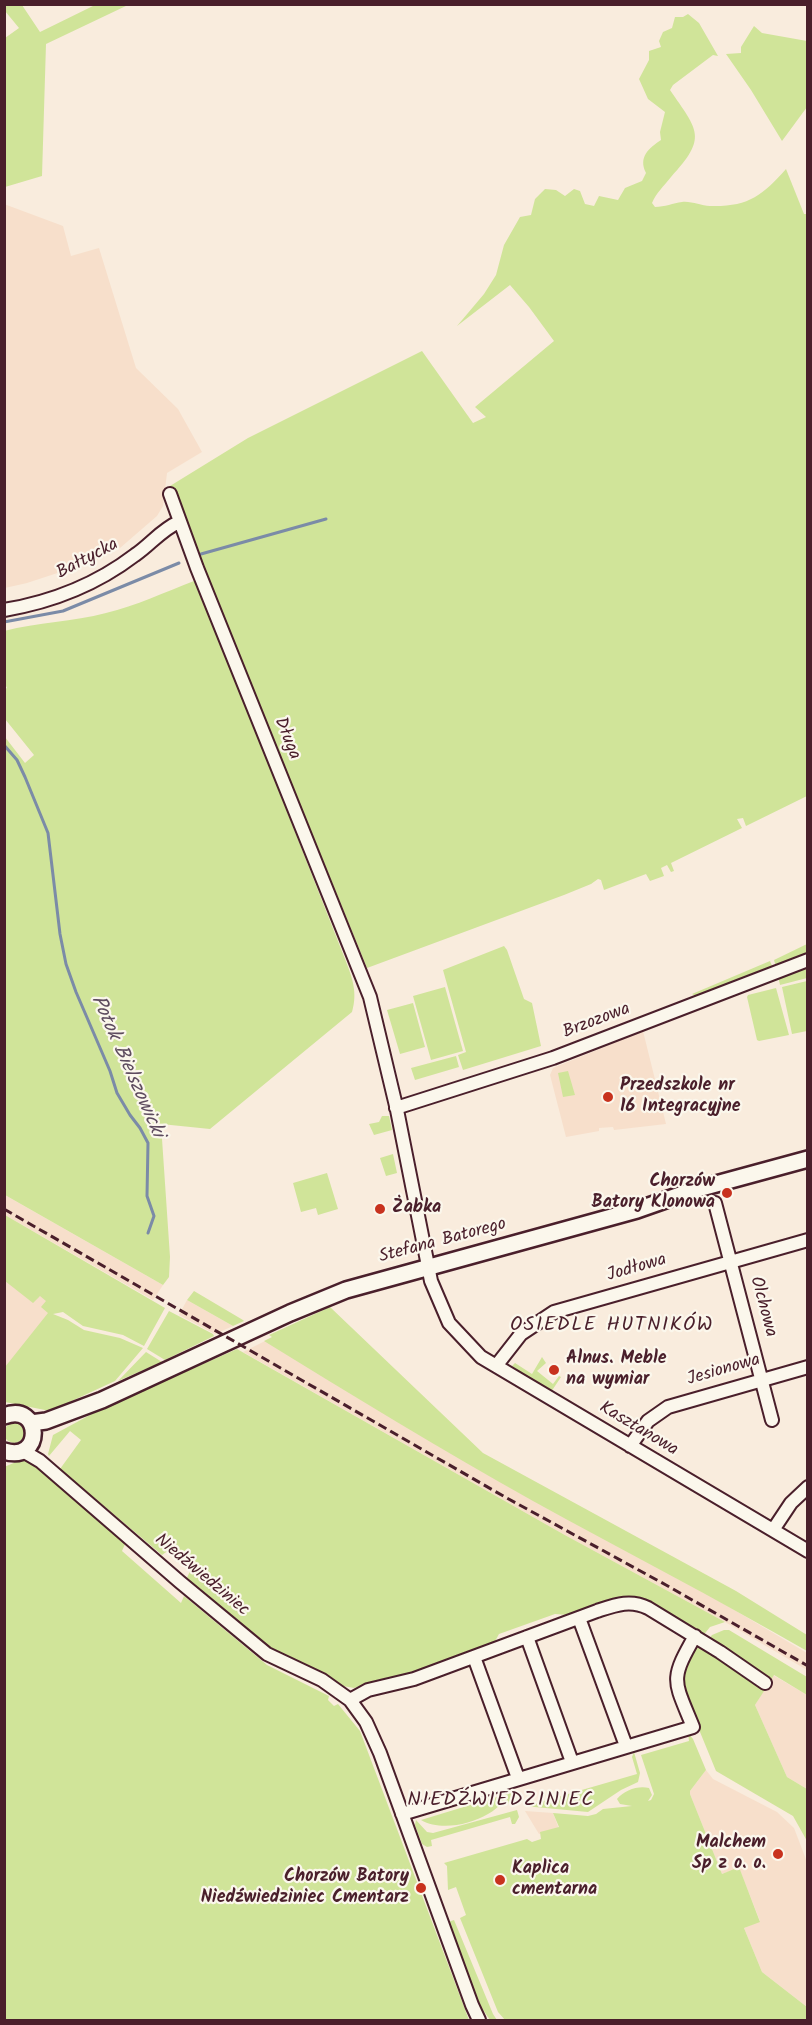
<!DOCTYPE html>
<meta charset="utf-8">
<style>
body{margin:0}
#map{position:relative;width:812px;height:2025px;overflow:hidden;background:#f9ecdd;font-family:Kalam,sans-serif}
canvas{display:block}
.frame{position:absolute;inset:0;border:6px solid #4a1f2b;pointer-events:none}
</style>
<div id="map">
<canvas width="812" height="2025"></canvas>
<div class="frame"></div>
</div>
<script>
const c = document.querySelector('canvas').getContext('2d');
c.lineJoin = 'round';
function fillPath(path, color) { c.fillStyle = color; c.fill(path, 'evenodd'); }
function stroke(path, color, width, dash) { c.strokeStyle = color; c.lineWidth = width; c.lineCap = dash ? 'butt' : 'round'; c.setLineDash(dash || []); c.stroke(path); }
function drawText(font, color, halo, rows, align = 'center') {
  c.font = font + ' Kalam,sans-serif'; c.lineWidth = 4.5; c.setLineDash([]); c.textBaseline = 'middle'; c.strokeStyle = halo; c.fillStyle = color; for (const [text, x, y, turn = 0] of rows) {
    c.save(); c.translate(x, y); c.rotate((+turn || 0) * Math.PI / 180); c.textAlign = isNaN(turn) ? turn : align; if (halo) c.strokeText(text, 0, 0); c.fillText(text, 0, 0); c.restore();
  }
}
const built = new Path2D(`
 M4 204 63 226 71 256 99 248 136 368 178 409 202 452 167 473 163 506 157 516 120 548 97 560 27 583 5 588Z
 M643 1031 666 1124 614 1130 613 1127 599 1128V1131L566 1137 550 1075 553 1068Z
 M5 1195 47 1219 163 1285 153 1300 5 1215Z
 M5 1241 75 1279 5 1377Z
 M187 1300 233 1326 215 1334 179 1315Z
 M273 1337 807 1653V1670L725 1622 563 1534 243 1352Z
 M773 1675 807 1695V1789L787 1777 755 1705Z
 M706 1770 713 1779 777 1812 794 1828 807 1862V2007L762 1972 744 1928 760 1921 739 1868 722 1874 690 1794V1791Z
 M525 1811 553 1813 559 1829 539 1834Z`);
const green = new Path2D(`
 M5 4 22 5 40 32 95 5H128L46 44 42 176 5 187V38L19 28 5 11Z
 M688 14 699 23 718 56 713 55 673 85 670 90C698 131 708 137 671 177 664 186 656 193 652 203L655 207C665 207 673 203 682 202 692 201 701 206 710 206 748 207 762 196 786 169L804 214H807V796L746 826 743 818 737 819 742 828 671 863 674 871 671 872 667 865 661 868 664 876 650 881 646 874 604 890 601 880 598 879 591 884 564 895 367 968 170 486 248 438 422 351 473 423 486 417 475 407 554 341 529 307 510 285 457 326 484 294 496 275 504 245 520 217 531 215 535 199 545 189 556 190 565 196 574 189 580 191 585 204 594 206 599 196 618 200 625 188 642 181 646 173C638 157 649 148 661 140L660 132 665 112 648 99 639 79 649 60V51L661 47 659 41 663 32 672 28 675 17H683Z
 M754 26 762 33 807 41V107L782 141 751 90 726 54 741 53V47Z
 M194 581 249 715 345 959C352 977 358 992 352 1012L210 1129 161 1124 170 1257 169 1277 163 1285 5 1195V737L25 763 34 755 5 719V705L6 704 5 689 7 688 4 682V631C38 622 73 622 106 613 136 606 165 592 194 581Z
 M807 944V954L776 967 774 960Z
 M504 946 507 950 524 999 532 1003 541 1046 463 1070 458 1055 466 1052 443 970Z
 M770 961 773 968 698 997 692 994Z
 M807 965V978L780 985 778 976Z
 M807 981V1031L792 1034 782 987Z
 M445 987 463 1051 431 1060 413 996Z
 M776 988 789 1035 759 1041 757 1040 747 997 748 995Z
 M413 1003 425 1047 400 1054 387 1010Z
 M456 1056 459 1067 415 1080 411 1068Z
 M568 1071 575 1095 563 1097 558 1073Z
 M382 1116H389L392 1130 374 1135 369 1124 379 1122Z
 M393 1154 397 1173 386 1176 380 1158Z
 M327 1173 338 1209 318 1215 316 1208 301 1212 293 1183Z
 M5 1215 165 1308 144 1346 123 1335 83 1326 63 1312 53 1314 68 1320 84 1330 120 1338 143 1348 115 1381 50 1411 5 1402V1367L48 1313 41 1307 46 1301 40 1296 33 1303 5 1281Z
 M194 1291 243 1320 244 1321 233 1326 187 1300Z
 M330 1307 483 1453 736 1591 807 1635V1651C717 1599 624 1551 533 1501 442 1450 353 1396 264 1341L272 1337 269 1335Z
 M169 1311 213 1334 214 1336 165 1360 147 1349Z
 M237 1349 563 1534 725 1622 710 1627 702 1637 629 1598 613 1600 568 1615 555 1614 499 1634 494 1643 419 1672 377 1680 354 1688 343 1686 279 1656 186 1580 190 1571 188 1563 169 1550 162 1555 60 1469 81 1440 70 1431 49 1456 48 1454 53 1435 101 1409Z
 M146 1352 162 1362 118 1381Z
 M542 1357 546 1363 537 1371 553 1384 559 1376 561 1377 551 1392 512 1366 515 1363 532 1374Z
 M4 1433a10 10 0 1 1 20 0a10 10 0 1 1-20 0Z
 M21 1460H28L125 1544 122 1551 181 1603 184 1596 267 1665 329 1696 328 1700 334 1706 338 1704 360 1731 469 2020H5L4 1467Z
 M724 1630H729L807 1677V1695L774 1675 771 1680 708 1640 712 1635Z
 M703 1646 766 1688 755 1705 787 1777 807 1789V1841L793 1816 716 1771 684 1693 682 1670 694 1648Z
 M688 1733 693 1739 706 1770 690 1791V1794L722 1874 739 1867 760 1922 744 1928 762 1972 807 2007V2020H505L498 2012 460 1918 466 1915 456 1887 448 1890 447 1866 444 1863 527 1839 532 1842 541 1839 540 1832 559 1827 553 1813 588 1816 596 1814 603 1809 632 1806 620 1804 617 1799C624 1790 639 1785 649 1788L652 1795 648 1801 651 1800 654 1794 641 1755 689 1741Z
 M634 1752 640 1773 638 1782 621 1790 588 1812 524 1806V1801L528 1798 530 1805 637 1774 632 1757Z
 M501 1788C512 1788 512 1797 515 1805L504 1802C498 1806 494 1811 488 1814 469 1825 440 1831 421 1820L503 1795Z
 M517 1810 519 1817 515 1824H512L510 1817 431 1840 432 1846 427 1847 422 1844 415 1825 416 1820 427 1832 433 1833Z
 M454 1920 493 2014 497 2020H490L477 2001 448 1922Z`);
const stream = new Path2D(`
 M201 554 326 519
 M4 622 63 611 179 563
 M4 745 17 760 25 777 48 833 60 934 66 964 76 992 110 1071 117 1093 130 1115 140 1128 148 1143 147 1196 154 1216 148 1233`);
const minor = new Path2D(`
 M170 494 197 568 370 997 397 1110 431 1281 449 1323 481 1357 808 1551
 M4 610C52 602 97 584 135 555 150 545 162 529 179 522
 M396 1108 553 1058 808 960
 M715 1203 772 1420
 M496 1366 521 1334 554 1312 808 1240
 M630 1446 648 1421 668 1407 808 1367
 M23 1451 40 1461 180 1582 267 1654 322 1680 350 1700 366 1722 380 1753 472 2005 479 2020
 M773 1530 791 1503 808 1487
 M579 1618 626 1746
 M527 1637 572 1762
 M474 1657 518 1778
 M350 1700 368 1690 414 1679 597 1611C615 1605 630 1599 648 1608L720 1652 765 1683
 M402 1814 693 1727C674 1680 669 1681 695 1636`);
const tertiary = new Path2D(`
 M4 1416C42 1401 44 1464 4 1451
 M31 1423 46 1421 102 1400 290 1313 346 1290 637 1210 694 1190 808 1159`);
const rail = new Path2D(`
 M4 1209 505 1497 666 1585 808 1666`);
const markers = [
 [608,1097,6,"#c8321e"],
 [727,1193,6,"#c8321e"],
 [380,1209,6,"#c8321e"],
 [554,1370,6,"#c8321e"],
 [778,1854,6,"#c8321e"],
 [500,1880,6,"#c8321e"],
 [421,1888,6,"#c8321e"]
];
const streetNames = [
 ["Bałtycka",88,560,-28],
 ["Długa",286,739,68],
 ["Brzozowa",597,1022,-21],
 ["Stefana Batorego",443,1242,-15],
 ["Jodłowa",637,1269,-16],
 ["Olchowa",762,1307,75],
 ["Jesionowa",724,1371,-16],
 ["Kasztanowa",638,1430,31],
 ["Niedźwiedziniec",201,1576,40]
];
const poiNames = [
 ["Przedszkole nr",620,1087],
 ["16 Integracyjne",620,1108],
 ["Chorzów",715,1183,"right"],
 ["Batory Klonowa",715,1204,"right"],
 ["Żabka",392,1209],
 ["Alnus. Meble",566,1360],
 ["na wymiar",566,1381],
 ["Malchem",766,1844,"right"],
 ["Sp z o. o.",766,1865,"right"],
 ["Kaplica",512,1870],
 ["cmentarna",512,1891],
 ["Chorzów Batory",409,1878,"right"],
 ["Niedźwiedziniec Cmentarz",409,1899,"right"]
];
const waterNames = [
 ["Potok Bielszowicki",126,1067,66]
];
const neighbourhoodNames = [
 ["OSIEDLE HUTNIKÓW",612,1327],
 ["NIEDŹWIEDZINIEC",501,1802]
];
fillPath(built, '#f7dfcb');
fillPath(green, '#d0e499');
stroke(stream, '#7b8ba7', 3);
stroke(minor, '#4a1f2b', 16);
stroke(tertiary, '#4a1f2b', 20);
stroke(minor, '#fbf7ec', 12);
stroke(tertiary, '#fbf7ec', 15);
stroke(rail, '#4a1f2b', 3, [9, 4.5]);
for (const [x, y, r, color] of markers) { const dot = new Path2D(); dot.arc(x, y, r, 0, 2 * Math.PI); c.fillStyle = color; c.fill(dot); stroke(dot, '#fbf7ec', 2); }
drawText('18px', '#4a1f2b', '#fbf7ec', streetNames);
drawText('bold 18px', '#4a1f2b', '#fbf7ec', poiNames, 'left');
drawText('italic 20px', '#5e4c5f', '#fbf7ec', waterNames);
c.letterSpacing = '1.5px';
drawText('20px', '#4a1f2b', '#fbf7ec', neighbourhoodNames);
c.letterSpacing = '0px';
</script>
